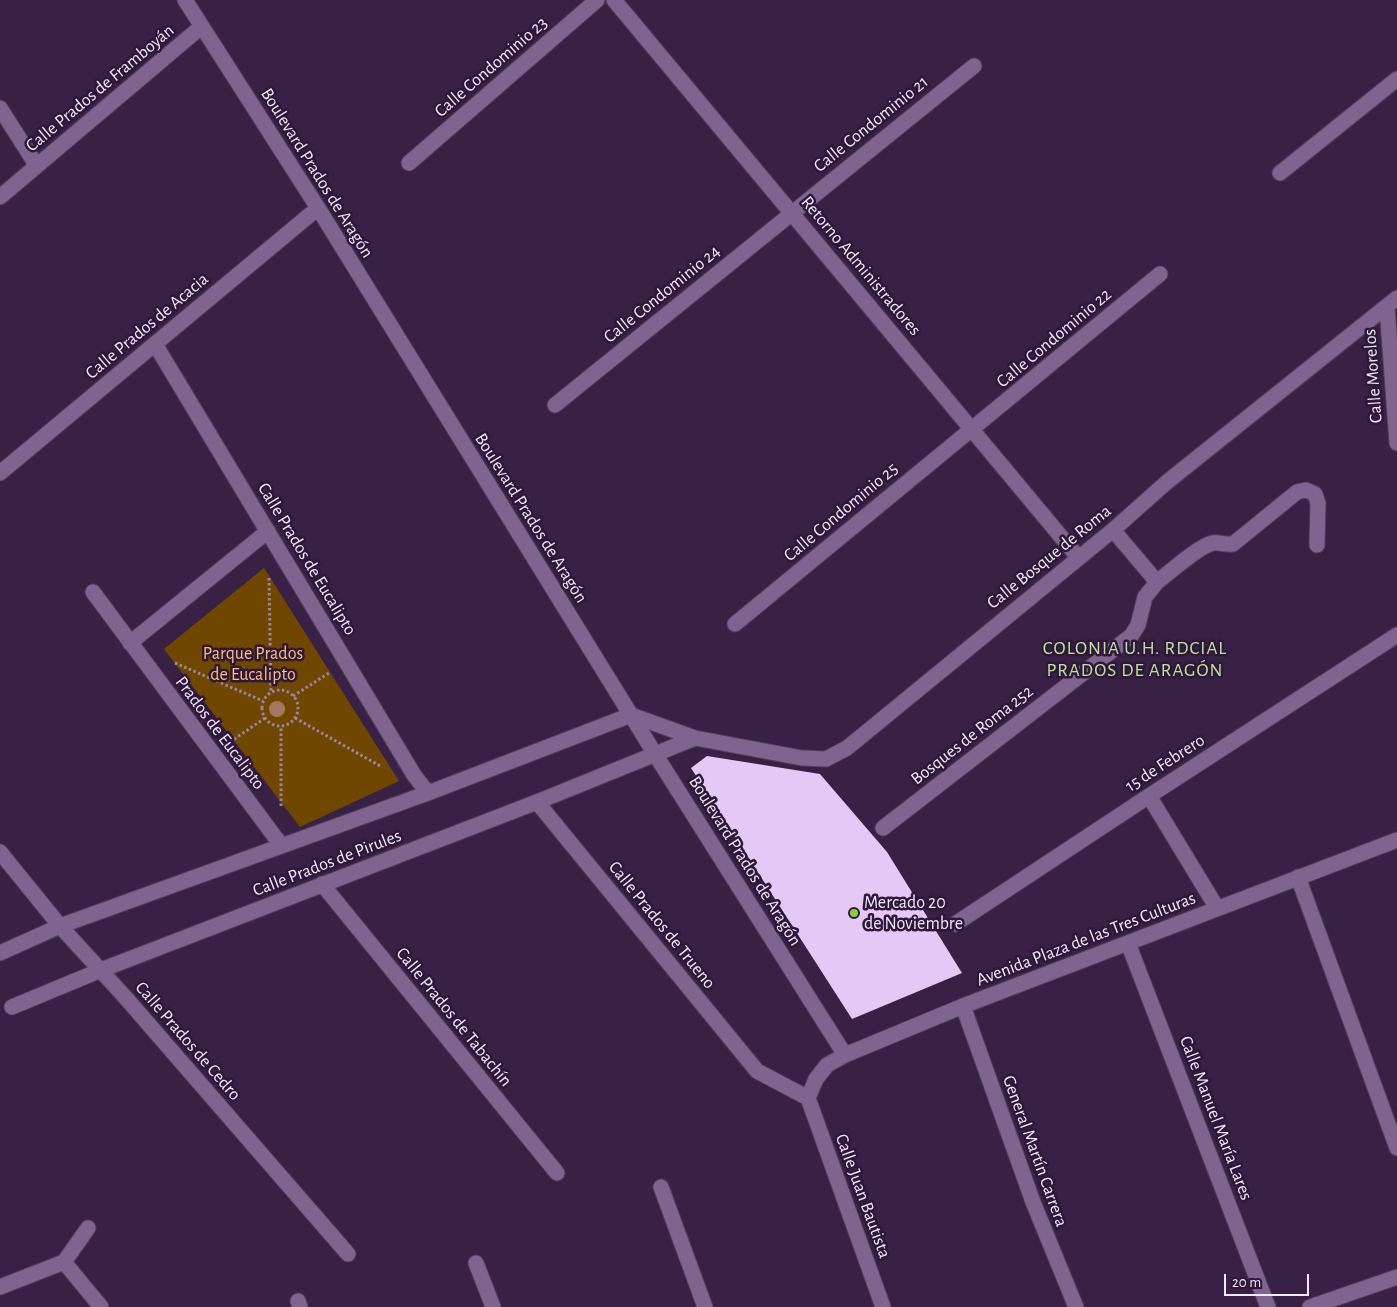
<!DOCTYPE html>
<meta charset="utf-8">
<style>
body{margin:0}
#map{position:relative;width:1397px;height:1307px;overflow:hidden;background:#382145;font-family:"Alegreya Sans",sans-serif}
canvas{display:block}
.scale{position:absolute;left:1224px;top:1274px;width:85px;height:22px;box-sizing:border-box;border:2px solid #f4e9fc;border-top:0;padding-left:6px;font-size:15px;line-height:18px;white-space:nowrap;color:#f4e9fc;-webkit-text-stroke:4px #2e173a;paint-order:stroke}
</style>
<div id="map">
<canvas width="1397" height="1307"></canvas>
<div class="scale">20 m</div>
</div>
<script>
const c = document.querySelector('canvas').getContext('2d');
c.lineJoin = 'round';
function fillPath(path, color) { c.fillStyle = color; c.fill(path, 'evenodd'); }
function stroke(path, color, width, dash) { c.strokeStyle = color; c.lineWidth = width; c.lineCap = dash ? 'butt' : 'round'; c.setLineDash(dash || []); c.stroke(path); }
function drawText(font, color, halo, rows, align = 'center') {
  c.font = font + ' "Alegreya Sans",sans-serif'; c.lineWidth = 5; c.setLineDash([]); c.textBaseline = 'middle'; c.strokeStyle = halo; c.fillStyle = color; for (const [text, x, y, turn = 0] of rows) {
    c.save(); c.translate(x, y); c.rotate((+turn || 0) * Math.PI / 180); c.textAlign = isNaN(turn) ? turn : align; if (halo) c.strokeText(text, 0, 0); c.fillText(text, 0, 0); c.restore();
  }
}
const green = new Path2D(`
 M264 568 399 781 300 827 164 649Z`);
const building = new Path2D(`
 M707 756 820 774 887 852 962 973 852 1019 691 768Z`);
const path = new Path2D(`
 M269 578 271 692
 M175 663 263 701
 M262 708a18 18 0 1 1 36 0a18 18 0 1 1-36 0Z
 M293 696 329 673
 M295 718 382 767
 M230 742 265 718
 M281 806V726`);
const minor = new Path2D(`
 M185 0 318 208 655 754 845 1055
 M614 0 1078 557
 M0 108 37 166
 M409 163 597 0
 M1280 173 1397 79
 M0 197 201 27
 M1387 307 1397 443
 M155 344 414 775 428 793
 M555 405 974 66
 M0 473 318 208
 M1157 582C1169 573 1200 545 1213 543 1219 542 1226 545 1233 544L1297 492 1306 490 1315 494 1318 503 1317 545
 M93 592 281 845
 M735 624 1160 274
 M130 643 268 531
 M631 715 695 738 802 758 826 759 847 748 1113 530 1167 482 1397 298
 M1149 796 1217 908
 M537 802 757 1071 808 1098
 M883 828 1131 636 1138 625 1145 597 1157 582 1113 530
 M0 852 60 926 125 997 348 1254
 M1298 877 1397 1148
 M322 884 557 1173
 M955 924 1149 796 1397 635
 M1128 943 1268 1307
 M0 953 60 926 428 793 631 715
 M963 1006 1033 1202 1076 1307
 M12 1007 101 970 537 802 695 738
 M808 1098 816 1079 827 1065 845 1055 963 1006 1397 840
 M808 1098 883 1307
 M661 1187 705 1307
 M88 1228 64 1262 101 1307
 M476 1263 493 1307
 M0 1287 64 1262
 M298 1301 300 1307
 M1310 1307 1397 1277`);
const trees = [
 [277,709]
];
const markers = [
 [854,913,5,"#8bce46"]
];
const streetNames = [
 ["Calle Condominio 23",491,67,-41],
 ["Calle Prados de Framboyán",100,88,-40],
 ["Calle Condominio 21",871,124,-39],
 ["Boulevard Prados de Aragón",317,173,58],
 ["Retorno Administradores",861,266,50],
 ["Calle Condominio 24",662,294,-39],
 ["Calle Prados de Acacia",147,326,-40],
 ["Calle Condominio 22",1054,338,-40],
 ["Calle Morelos",1373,376,-94],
 ["Calle Condominio 25",841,512,-40],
 ["Boulevard Prados de Aragón",531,518,58],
 ["Calle Bosque de Roma",1049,557,-39],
 ["Calle Prados de Eucalipto",307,559,59],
 ["Prados de Eucalipto",220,733,53],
 ["Bosques de Roma 252",972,735,-38],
 ["15 de Febrero",1165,763,-33],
 ["Boulevard Prados de Aragón",745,861,58],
 ["Calle Prados de Pirules",327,863,-21],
 ["Calle Prados de Trueno",662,925,51],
 ["Avenida Plaza de las Tres Culturas",1086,939,-21],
 ["Calle Prados de Tabachín",454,1017,51],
 ["Calle Prados de Cedro",188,1041,49],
 ["Calle Manuel María Lares",1216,1118,69],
 ["General Martín Carrera",1035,1151,70],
 ["Calle Juan Bautista",863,1196,70]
];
const parkNames = [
 ["Parque Prados",253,654],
 ["de Eucalipto",253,675]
];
const poiNames = [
 ["Mercado 20",864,903],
 ["de Noviembre",864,924]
];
const neighbourhoodNames = [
 ["COLONIA U.H. RDCIAL",1135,648],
 ["PRADOS DE ARAGÓN",1135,670]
];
fillPath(green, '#704700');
fillPath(building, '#e4c8f6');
stroke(minor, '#523e5d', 17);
stroke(path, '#9887a2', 3, [2.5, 2.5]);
stroke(minor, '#7e648e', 15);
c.fillStyle = '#a27860';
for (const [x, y] of trees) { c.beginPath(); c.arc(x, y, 8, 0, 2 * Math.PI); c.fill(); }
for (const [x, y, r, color] of markers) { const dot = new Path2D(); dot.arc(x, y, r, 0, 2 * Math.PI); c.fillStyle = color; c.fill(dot); stroke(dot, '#2e173a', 2); }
drawText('18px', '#f4e9fc', '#2e173a', streetNames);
drawText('18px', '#f9c077', '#2e173a', parkNames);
drawText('18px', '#f4e9fc', '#2e173a', poiNames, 'left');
c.letterSpacing = '1px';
drawText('19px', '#bce29d', '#2e173a', neighbourhoodNames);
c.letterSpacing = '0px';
</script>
